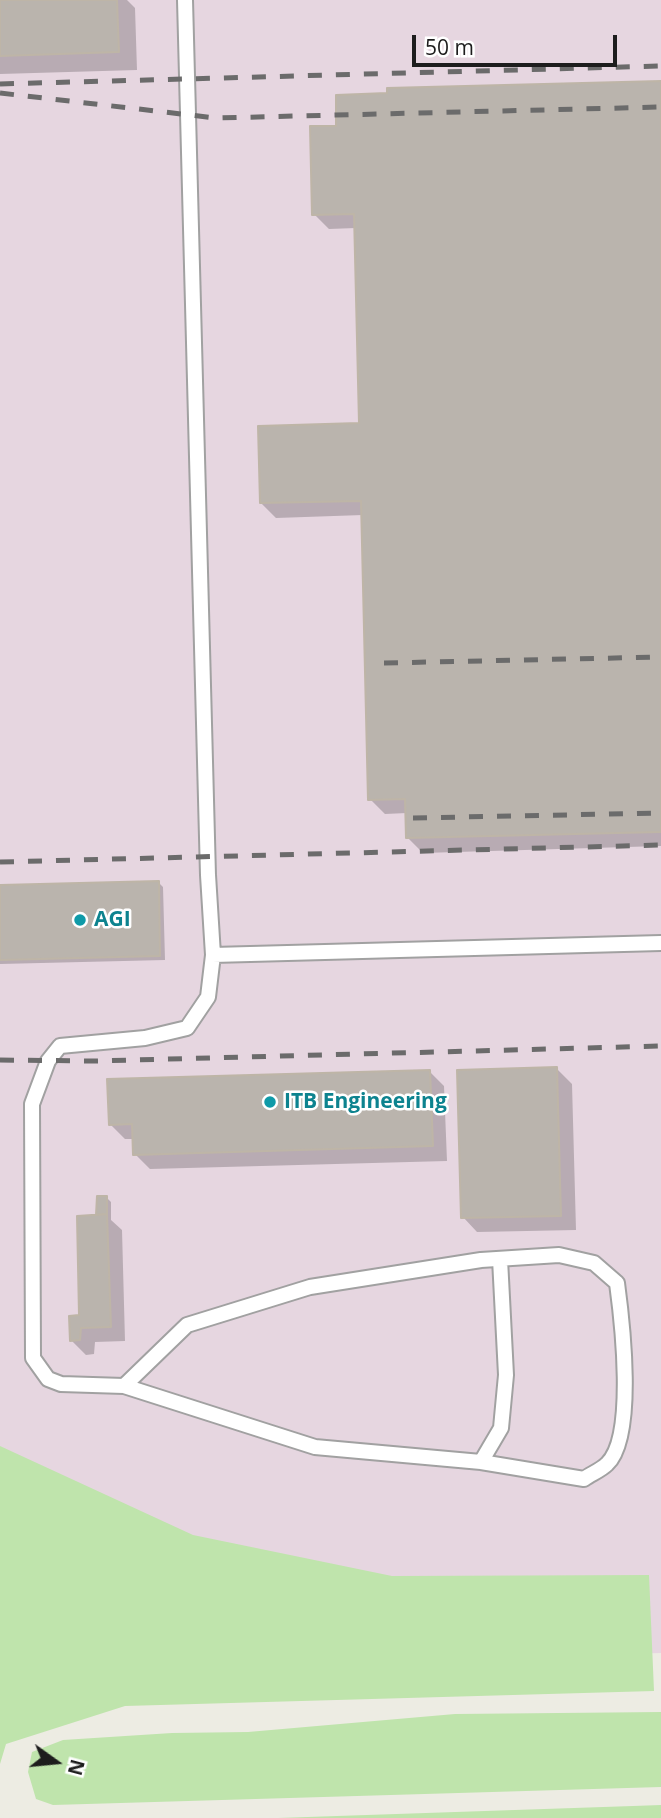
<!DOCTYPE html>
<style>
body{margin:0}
#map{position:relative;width:661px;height:1818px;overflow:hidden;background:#edece3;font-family:"Open Sans",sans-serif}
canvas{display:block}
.north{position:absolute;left:21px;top:1727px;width:70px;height:70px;-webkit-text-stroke:5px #fff;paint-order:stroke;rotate:105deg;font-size:19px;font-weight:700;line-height:28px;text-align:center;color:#1d1d1d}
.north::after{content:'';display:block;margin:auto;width:24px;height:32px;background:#1d1d1d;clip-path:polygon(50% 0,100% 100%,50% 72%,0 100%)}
.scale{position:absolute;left:412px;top:35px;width:205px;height:32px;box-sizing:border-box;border:4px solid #1d1d1d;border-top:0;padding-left:9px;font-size:21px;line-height:24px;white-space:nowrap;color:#1d1d1d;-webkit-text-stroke:5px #fff;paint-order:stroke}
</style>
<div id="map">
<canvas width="661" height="1818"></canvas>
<div class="north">N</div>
<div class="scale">50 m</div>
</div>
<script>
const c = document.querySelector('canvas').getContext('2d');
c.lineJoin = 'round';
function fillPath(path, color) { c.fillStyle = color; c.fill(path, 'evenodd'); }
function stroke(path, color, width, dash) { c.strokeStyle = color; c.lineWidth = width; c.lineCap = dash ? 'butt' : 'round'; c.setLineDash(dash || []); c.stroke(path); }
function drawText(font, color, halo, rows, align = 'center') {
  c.font = font + ' "Open Sans",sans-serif'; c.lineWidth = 5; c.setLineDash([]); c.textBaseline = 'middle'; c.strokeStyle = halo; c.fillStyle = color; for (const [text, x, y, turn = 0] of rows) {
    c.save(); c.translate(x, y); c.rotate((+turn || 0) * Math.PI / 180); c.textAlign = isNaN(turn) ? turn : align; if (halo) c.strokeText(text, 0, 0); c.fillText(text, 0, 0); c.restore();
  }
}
const industrial = new Path2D(`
 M0 0H661V1653L366 1661 0 1484Z`);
const grass = new Path2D(`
 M0 1446 193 1535 392 1576 649 1575 654 1691 125 1706 6 1744 0 1764Z
 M661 1712V1787L53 1805 36 1799 28 1772 32 1752 63 1740 172 1733 248 1732 455 1714Z
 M661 1805V1818H278L633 1806Z`);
const shadow = new Path2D(`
 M0 0H127L135 8 137 70 0 74Z
 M661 83V846L423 853 408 838 407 813 385 814 370 799 363 515 276 518 261 503 361 425 356 228 329 229 314 214 338 127Z
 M158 882 163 887 165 960 0 964V886Z
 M557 1069 572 1084 576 1230 477 1232 463 1217Z
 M429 1071 444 1086 447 1161 150 1169 135 1154 134 1139H125L110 1124Z
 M106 1197 111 1202V1220L122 1230 125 1341 95 1342 94 1354 86 1355 71 1340 81 1316Z`);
const building = new Path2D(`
 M0 0H117L119 52 0 56Z
 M661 81V832L406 838 405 799 368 800 361 501 260 503 258 426 359 423 354 214 312 215 310 126H336V95L387 93V88Z
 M159 881 160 956 0 960V885Z
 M557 1067 561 1216 461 1218 457 1070Z
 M430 1070 433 1146 133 1155 132 1124 109 1125 107 1079Z
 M97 1196H107V1214L96 1215Z
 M107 1214 111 1327 81 1328 80 1340 70 1341 69 1316 79 1315 77 1216Z`);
const service = new Path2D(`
 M185 0 208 875 213 955 661 943
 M213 955 208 997 187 1028 145 1038 60 1046 48 1061 32 1104 33 1358 48 1379 61 1384 124 1386 187 1325 310 1287 481 1260 559 1255 594 1263 617 1283C622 1320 636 1437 607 1464 601 1470 591 1474 584 1479L481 1462
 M124 1386 315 1447 481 1462 501 1428 506 1375 500 1259`);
const rail = new Path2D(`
 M0 84 661 66
 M0 93 216 118 661 107
 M384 663 661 657
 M413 818 661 813
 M0 862 661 845
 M0 1060 94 1061 661 1046`);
const markers = [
 [80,920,7,"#0f9aa8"],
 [270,1102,7,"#0f9aa8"]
];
const cultureNames = [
 ["AGI",94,920],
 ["ITB Engineering",284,1102]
];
fillPath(industrial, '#e6d6e0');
fillPath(grass, '#bfe4ac');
fillPath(shadow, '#0003');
fillPath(building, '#bab4ad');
stroke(building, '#beb5a7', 2);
stroke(service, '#a1a1a1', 18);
stroke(service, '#fff', 14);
stroke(rail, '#6b6b6b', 5, [14, 14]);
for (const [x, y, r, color] of markers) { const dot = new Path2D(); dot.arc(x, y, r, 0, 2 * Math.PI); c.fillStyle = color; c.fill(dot); stroke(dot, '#fff', 2.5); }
drawText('bold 21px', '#0d838f', '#fff', cultureNames, 'left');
</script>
